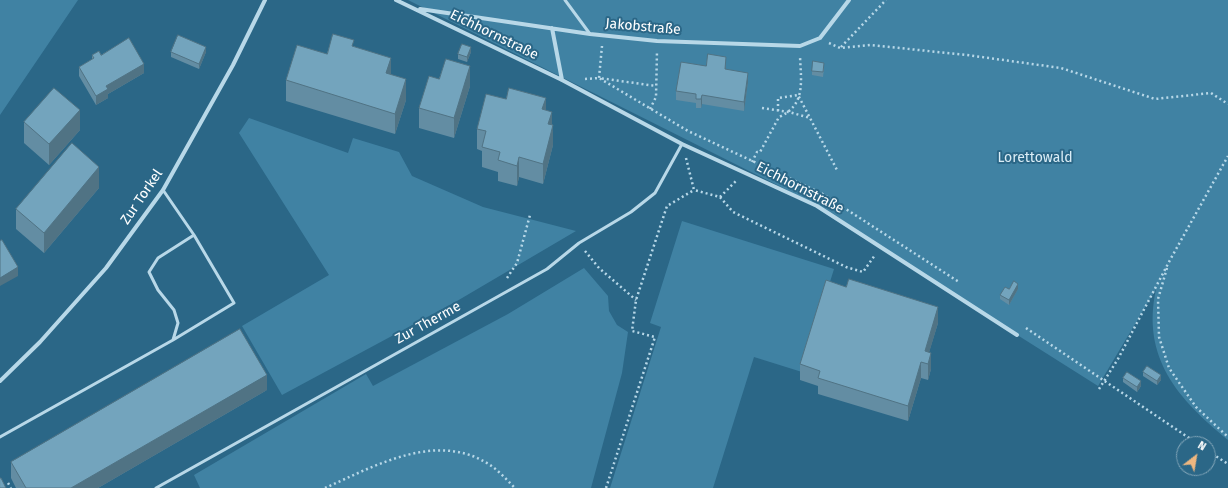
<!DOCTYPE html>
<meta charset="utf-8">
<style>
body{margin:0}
#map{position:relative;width:1228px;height:488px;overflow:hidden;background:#2b6787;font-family:"Fira Sans",sans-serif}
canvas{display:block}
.north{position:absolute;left:1176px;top:436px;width:40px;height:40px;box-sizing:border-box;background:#2b6787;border:1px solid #80a4b7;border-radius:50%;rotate:31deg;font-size:11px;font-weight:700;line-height:16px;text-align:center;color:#fff}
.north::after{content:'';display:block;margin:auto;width:14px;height:18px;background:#eeb780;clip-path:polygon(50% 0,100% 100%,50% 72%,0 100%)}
</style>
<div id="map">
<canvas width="1228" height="488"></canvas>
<div class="north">N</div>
</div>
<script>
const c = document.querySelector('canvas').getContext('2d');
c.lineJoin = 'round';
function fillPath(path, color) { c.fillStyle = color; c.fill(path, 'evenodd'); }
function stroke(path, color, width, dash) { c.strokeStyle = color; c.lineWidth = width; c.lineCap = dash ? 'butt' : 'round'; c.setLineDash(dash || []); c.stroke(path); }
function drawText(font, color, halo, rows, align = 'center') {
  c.font = font + ' "Fira Sans",sans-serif'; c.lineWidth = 4; c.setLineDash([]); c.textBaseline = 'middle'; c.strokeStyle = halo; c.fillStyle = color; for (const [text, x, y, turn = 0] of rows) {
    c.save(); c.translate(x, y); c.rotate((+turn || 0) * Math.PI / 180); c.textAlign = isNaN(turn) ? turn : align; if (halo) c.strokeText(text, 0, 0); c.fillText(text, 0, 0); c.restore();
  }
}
const green = new Path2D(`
 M0 0H78L0 115Z
 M408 0H1228V440C1178 399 1141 358 1156 289L1098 386 791 192Z
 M249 118 348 153 353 138 399 152 412 176 483 207 576 231 457 301 282 395 242 326 329 275 239 133Z
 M682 221 834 269 802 372 754 357 713 488H610L661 327 650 323Z
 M584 268 608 296 609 311 617 325 628 332 622 373 591 488H200L194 475 366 374 373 386 508 314Z`);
const path = new Path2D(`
 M829 43 840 48 870 45 967 55 1061 68 1155 99 1211 93 1228 104
 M602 46 599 78 656 86
 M841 47 886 0
 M585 79 599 78 688 131 821 193 959 282
 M762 108 789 112 810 118 837 170
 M650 109 656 97 657 51
 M778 111V98L798 95 810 118
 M686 158 694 190 720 197 733 212 846 267 863 272 875 255
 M752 162 757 152H760L779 117C806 105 801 82 800 56
 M720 197 737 180
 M585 251 599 268 636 300
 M1167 268 1158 299 1159 337 1169 368 1196 407 1228 437
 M507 278 517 263 530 215
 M1026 328 1198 444
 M1099 389 1118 359 1170 260 1228 156
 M1208 451 1228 464
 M8 483 11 488
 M325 488C375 466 437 430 490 465 499 471 507 480 515 488
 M606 488 655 337 632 331 636 300 667 206 694 190`);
const service = new Path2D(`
 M565 0 590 34
 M173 340 234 303 194 235
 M0 437 173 340 178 323 174 310 158 290 149 272 158 258 194 235 163 190
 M156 488 547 269 579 243 631 212 655 193 682 144`);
const minor = new Path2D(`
 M396 0 562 80 682 144 817 206 1017 335
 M420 9 590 34 657 41 800 46 820 38 849 0
 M552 28 562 80
 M0 381 40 342 106 268 163 190 233 65 265 0`);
const wall = new Path2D(`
 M354 46 391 75 406 100 395 134 286 101V80Z
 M171 52H206L199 69 171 57Z
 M471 52 467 62 458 59V54Z
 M92 55H101L144 73 108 94V98L96 105 79 76V67L92 60Z
 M726 65V69L748 82 744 111 702 104 701 108H696V103L676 100V91Z
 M824 68 823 77 812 75V71Z
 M439 79 470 86 454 138 419 128V108Z
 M546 110 552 125 553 145 543 184 519 177 517 186 498 181V172L482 167V151L477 149V129Z
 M24 122 80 130 49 165 24 143Z
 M99 188 44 253 16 229V209Z
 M846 287 938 323 929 352 931 369 928 380 921 378 908 421 818 394V386L800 380V364Z
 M1009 289H1018L1009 305 1000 299V295Z
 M1143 372 1161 380 1157 385 1143 376Z
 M1123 378 1141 386 1137 392 1123 382Z
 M267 390 98 488H16L11 478V462Z`);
const shadedWall = new Path2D(`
 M206 47V52L199 69V64Z
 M471 47V52L467 62V57Z
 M726 57V65L725 78V69Z
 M391 58V78L386 73Z
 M144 64V73L108 94V98L96 105V96L106 86Z
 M470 66V86L454 138V118Z
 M748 73V82L744 111V102Z
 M406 79V100L395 134V114Z
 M702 95V104L701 108V99Z
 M546 98V118L542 109Z
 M80 110V130L49 165V144Z
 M552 112V131L553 125V145L543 184V164L548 124Z
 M519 157V177L517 186V166Z
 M99 167V188L44 253V233Z
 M18 267V276L0 286V278Z
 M1018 284V289L1009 305V300Z
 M938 307V323L926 363 925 351Z
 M931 353V369L928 380V364Z
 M921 362V378L908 421V406Z
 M267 375V390L98 488H71Z
 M1161 375V380L1157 385V381Z
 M1141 381V386L1137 392V387Z`);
const building = new Path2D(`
 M333 34 354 40 352 46 391 58 386 73 406 79 395 114 286 80 297 45 327 54Z
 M178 35 206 47 199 64 171 52Z
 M129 38 144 64 106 86 108 89 96 96 79 67 94 58 92 55 99 51 101 55Z
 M462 44 471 47 467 57 458 54Z
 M708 54 726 57 725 69 748 73 744 102 702 95 701 99H696V94L676 91 681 62 706 66Z
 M446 59 470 66 454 118 419 108 429 76 439 79Z
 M813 61 824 63 823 72 812 71Z
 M54 88 80 110 49 144 24 122Z
 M509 88 546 98 542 109 552 112 548 124 553 125 543 164 519 157 517 166 498 160 500 152 482 147 486 131 477 129 486 94 506 99Z
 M72 143 99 167 44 233 16 209Z
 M2 240 18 267 0 278V241Z
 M849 279 938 307 925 351 931 353 928 364 921 362 908 406 818 378 820 371 800 364 826 280 846 287Z
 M1014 281 1018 284 1009 300 1000 295 1005 287 1009 289Z
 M240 329 267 375 71 488H26L11 462Z
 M1147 366 1161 375 1157 381 1143 372Z
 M1127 372 1141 381 1137 387 1123 378Z
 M0 478H1L6 488H0Z`);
const streetNames = [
 ["Jakobstraße",643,27,5],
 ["Eichhornstraße",494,35,26],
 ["Eichhornstraße",800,188,27],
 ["Zur Torkel",142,197,-56],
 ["Zur Therme",428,323,-29]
];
const parkNames = [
 ["Lorettowald",1035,158]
];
fillPath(green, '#4082a3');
stroke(path, '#b8d8e8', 2.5, [2, 3]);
stroke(service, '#b8d8e8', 3);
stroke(minor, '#b8d8e8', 4);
fillPath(wall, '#638da3');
fillPath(shadedWall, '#507384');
fillPath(building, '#73a4bd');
stroke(building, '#507384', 1);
drawText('14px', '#fff', '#2b6787', streetNames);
drawText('14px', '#dbedf6', '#2b6787', parkNames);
</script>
